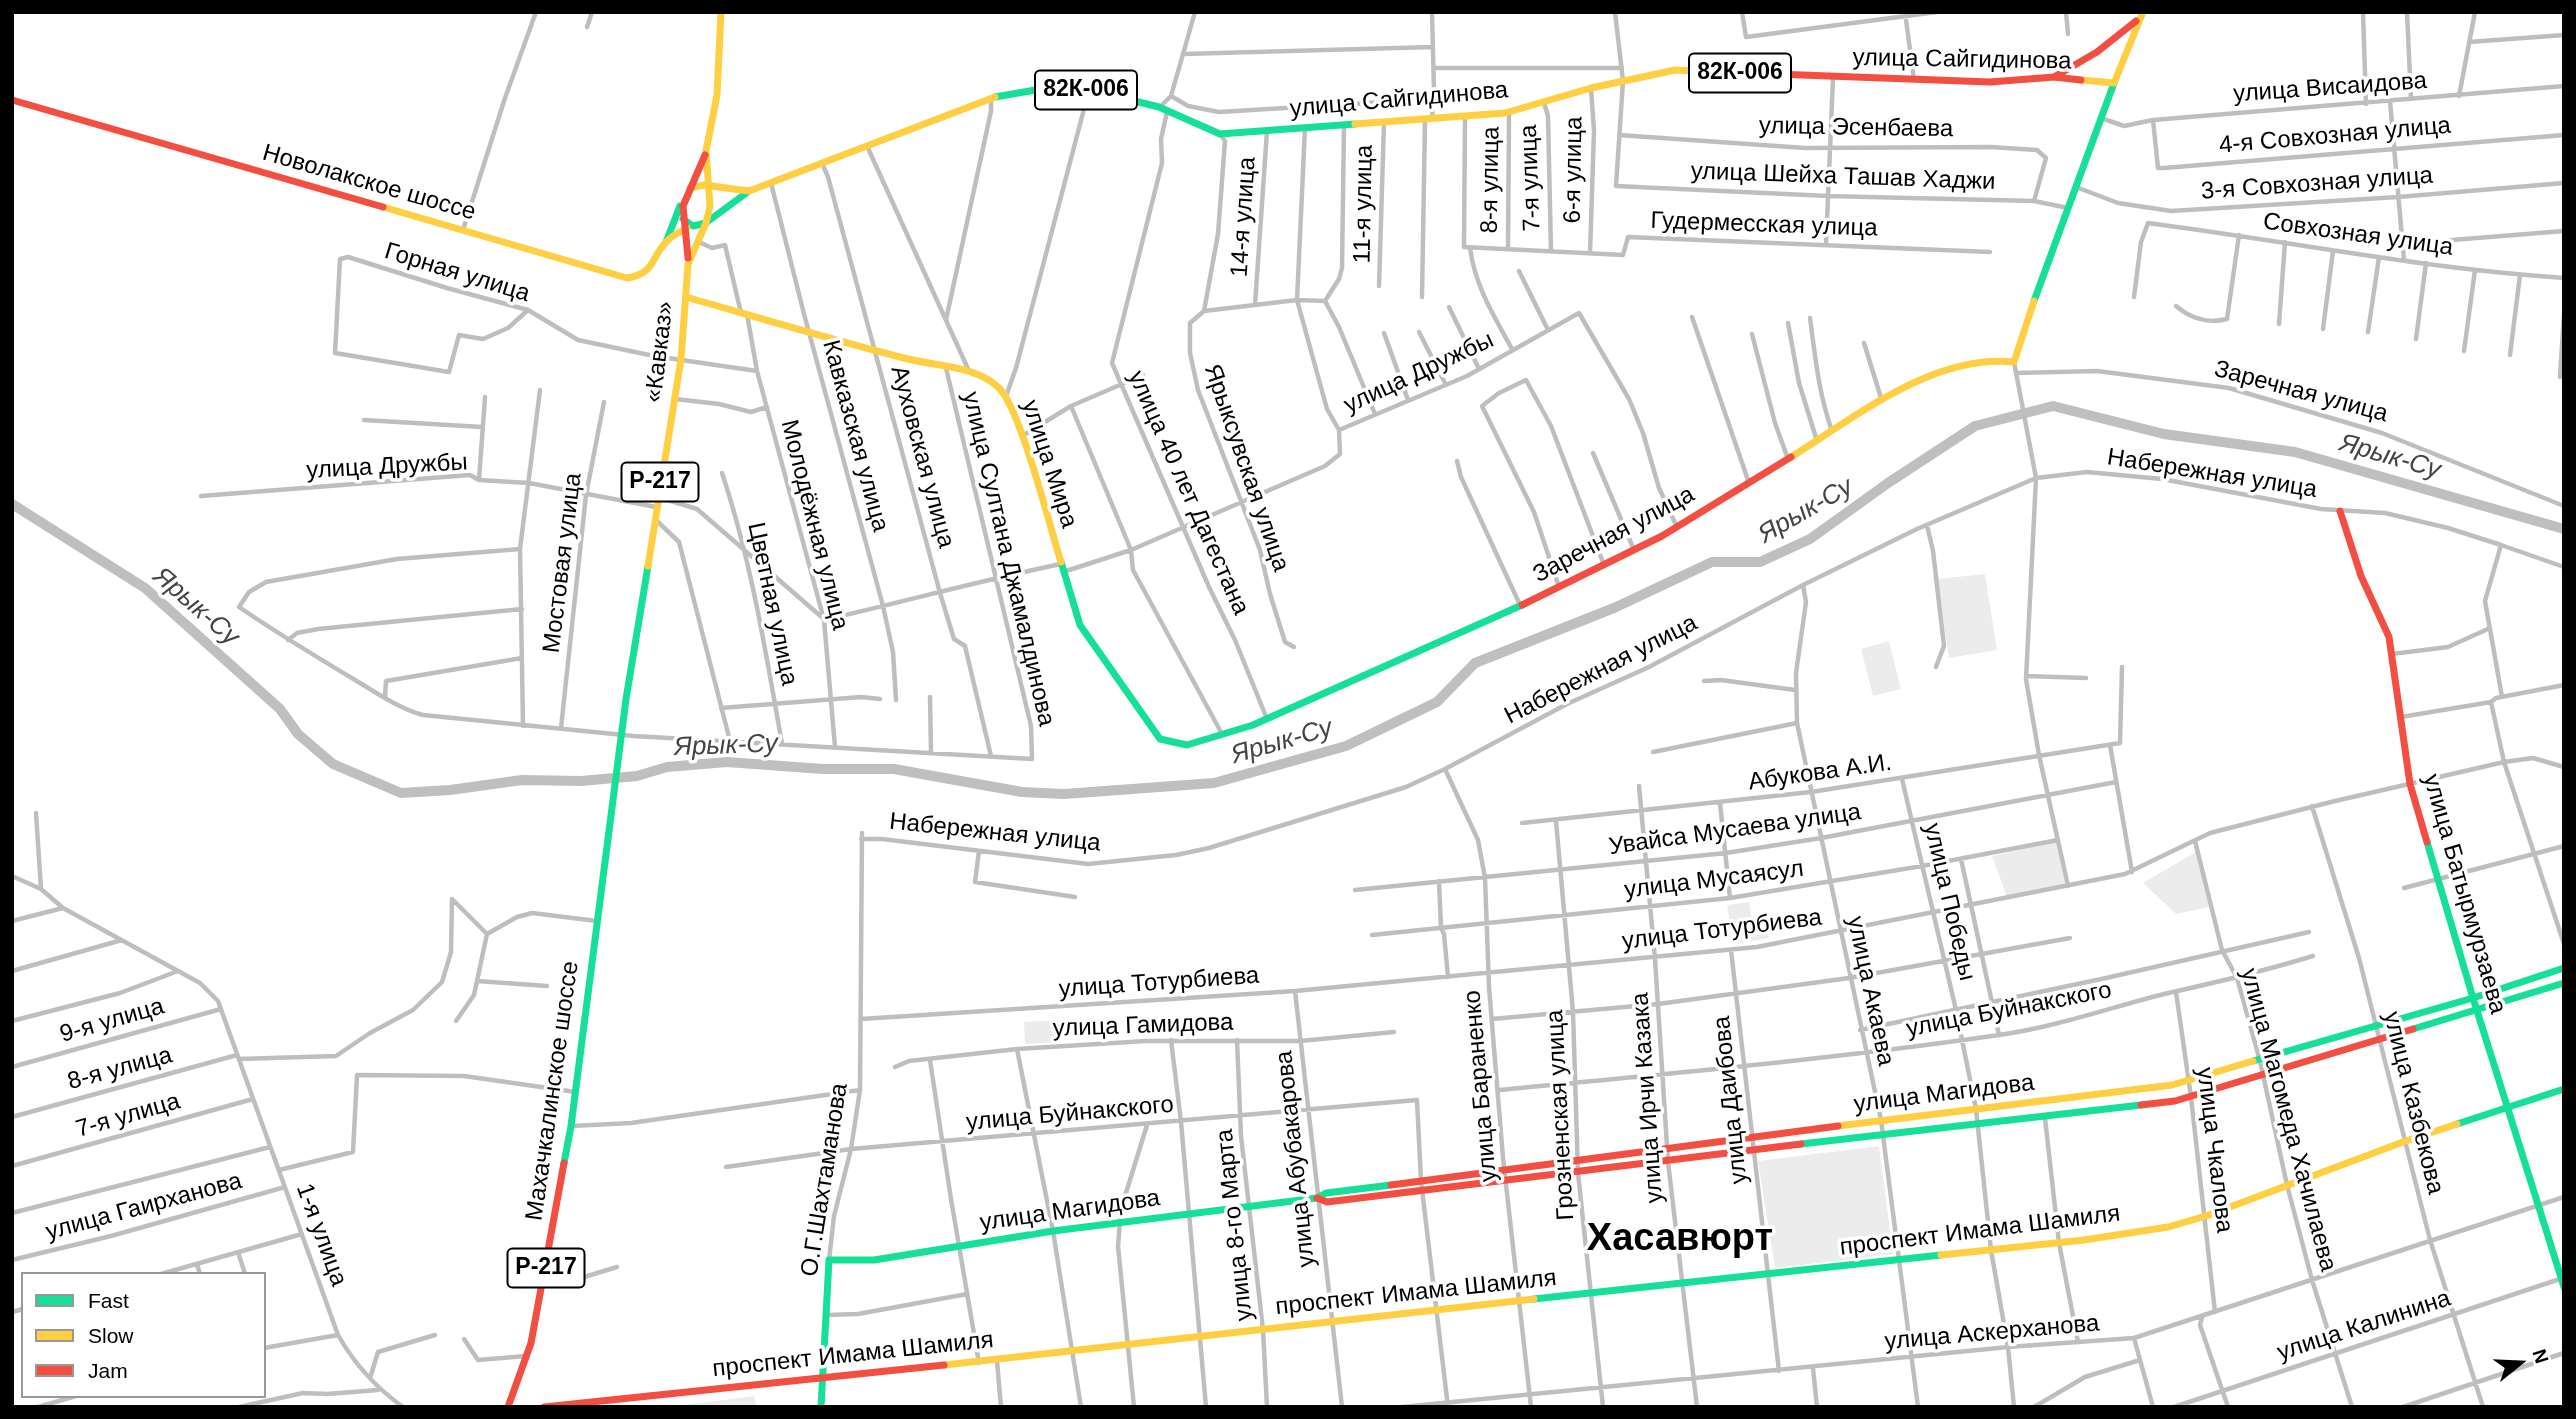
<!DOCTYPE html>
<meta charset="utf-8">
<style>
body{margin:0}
#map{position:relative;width:2576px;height:1419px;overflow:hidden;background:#fff;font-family:Helvetica,sans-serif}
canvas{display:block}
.frame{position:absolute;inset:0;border:14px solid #000;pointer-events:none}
.legend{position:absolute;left:21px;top:1272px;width:245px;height:126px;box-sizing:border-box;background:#fff;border:2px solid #999;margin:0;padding:9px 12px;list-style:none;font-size:21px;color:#000}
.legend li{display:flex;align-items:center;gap:14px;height:35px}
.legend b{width:35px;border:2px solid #999}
.north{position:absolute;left:2485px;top:1328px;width:70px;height:70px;-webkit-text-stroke:5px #fff;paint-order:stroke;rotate:72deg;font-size:19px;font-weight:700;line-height:28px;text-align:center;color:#000}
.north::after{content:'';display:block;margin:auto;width:24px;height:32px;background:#000;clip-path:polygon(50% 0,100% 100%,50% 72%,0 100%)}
</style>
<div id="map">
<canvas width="2576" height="1419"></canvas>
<div class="frame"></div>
<ul class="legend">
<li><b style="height:9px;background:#16e098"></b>Fast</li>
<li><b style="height:9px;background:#ffcf43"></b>Slow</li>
<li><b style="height:9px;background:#f24e42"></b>Jam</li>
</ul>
<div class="north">N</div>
</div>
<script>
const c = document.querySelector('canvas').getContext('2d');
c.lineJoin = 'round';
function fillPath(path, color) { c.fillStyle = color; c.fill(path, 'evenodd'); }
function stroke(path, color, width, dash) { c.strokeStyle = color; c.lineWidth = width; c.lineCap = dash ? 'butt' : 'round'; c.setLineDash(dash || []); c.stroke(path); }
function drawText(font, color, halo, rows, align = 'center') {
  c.font = font + ' Helvetica,sans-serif'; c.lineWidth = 7; c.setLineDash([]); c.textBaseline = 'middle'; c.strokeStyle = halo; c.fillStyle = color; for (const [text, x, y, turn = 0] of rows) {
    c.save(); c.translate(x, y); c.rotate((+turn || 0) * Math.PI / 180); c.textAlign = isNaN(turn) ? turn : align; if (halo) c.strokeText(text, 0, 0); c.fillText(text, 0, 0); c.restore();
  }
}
const green = new Path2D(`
 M1985 574 1997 650 1949 658 1937 579Z
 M1889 641 1901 689 1873 696 1861 649Z
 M2056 842 2065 884 2007 897 1992 856Z
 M2196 852 2209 907 2176 914 2143 883Z
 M1749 902 1752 919 1766 917 1769 938 1733 944 1727 905Z
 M1058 1020 1059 1042 1025 1044 1024 1022Z
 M1879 1146 1893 1254 1775 1268 1758 1161Z
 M754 1396 757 1407H669Z`);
const river = new Path2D(`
 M12 504 145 588 280 709 298 734 333 764 401 793 450 790 522 780 581 781 637 776 667 767 727 762 823 769H894L1022 792 1064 794 1214 783 1346 746 1437 702 1475 663 1614 608 1712 562H1760L1810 539 1888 483 1975 426 2053 406 2164 434 2295 452 2564 529`);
const street = new Path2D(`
 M1615 12 1623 81 1616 186 1828 196 2034 201 2068 208
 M1742 12 1746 37 1937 12
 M1905 12 1914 80
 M2066 12 2068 34
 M2363 12 2366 104
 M2407 12 2411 99
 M587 27 592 12
 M2469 42 2564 35
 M1183 54 1433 47
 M1434 68H1622
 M1171 96 1188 106 1219 112 1434 99
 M2459 96 2475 12
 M2390 101 2404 260
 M1544 103 1548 116 1551 251
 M1160 107 1171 96 1195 12
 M1167 112 1161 139 1162 163 1112 363 1209 587 1235 640 1267 719
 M1465 117 1464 247 1623 255 1628 237 1990 252
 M1432 118 1434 90 1432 12
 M2101 118 2124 126 2153 120 2564 86
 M2153 120 2158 168H2164L2564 135
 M1305 128 1297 300 1327 409 1339 430
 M1220 134 1225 141 1218 234 1204 311 1190 323V353L1198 390 1260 550 1270 594 1285 642 1294 647
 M1619 135 1805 148 1990 147 2037 150 2046 158 2034 201
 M867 146 969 371
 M822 163 828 177 940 593 954 639 965 646 991 756
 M771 183 804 314 883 606 893 652 896 700
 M2076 187 2118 203 2171 211 2398 197 2564 183
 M463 230 505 98 536 12
 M701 243 712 248 725 245 741 313
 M2402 244 2564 231
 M1826 245 1833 78
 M1470 248C1475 286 1494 316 1512 349
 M1508 249 1509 112
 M1590 253 1594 131 1591 88
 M1519 271 1548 330
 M1379 286 1384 123
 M1422 297 1425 120
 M2134 297 2141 242 2148 223C2287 241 2424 269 2564 278
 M1325 301 1339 279 1342 268 1344 126
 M1255 305 1267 131
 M2176 306C2190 318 2208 324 2227 319L2239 235
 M1449 307 1479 369
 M528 310 508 328 483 339 459 335 449 372 335 353 340 259 348 257 447 288 528 310 578 340 654 356 757 371
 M1204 311 1297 300 1325 301 1339 327 1375 414
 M747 314 757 371 824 620 835 747
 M1692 317 1749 483
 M1810 318C1815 356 1819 395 1832 431
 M946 320 991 111V99
 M1788 323 1799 383 1817 441
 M2279 324 2285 242
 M2323 329 2333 251
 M1419 332 1446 385
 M2368 332 2379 257
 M1384 333 1408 400
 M1752 334 1775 423 1788 459
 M2416 339 2426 263
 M1864 343 1882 401
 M2464 351 2475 270
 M2510 355 2520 275
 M2014 362 2036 478 2026 679 2039 755 2068 886
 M2016 373 2097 371 2229 388 2382 433 2564 506
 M2560 377 2564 314
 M1006 396 1016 368 1089 90
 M675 399 719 404 751 412 767 407
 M1071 406 1131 550 1133 570 1222 734
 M364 420 482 427
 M1022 436 1071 406 1143 375
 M1593 453 1634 550
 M1457 461 1461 477 1520 605
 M722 473C751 560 766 653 782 744
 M479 480 485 397
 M201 496 470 475 479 480 529 483 656 507
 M658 497 697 509 824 619
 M657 521 679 542 730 741
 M1927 525 1933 551 1944 646 1936 667
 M520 549 397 559 266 582 249 592 239 607C277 633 315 656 355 680 377 693 398 708 423 715L634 736 1032 759 1031 726 946 368
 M1063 572 1131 550 1325 466 1340 454 1339 430 1467 376 1579 313 1629 399 1643 433 1659 488 1677 527
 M1803 585 1806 602 1796 673 1797 723 1881 1120 1918 1407
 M1559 587 1534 512 1482 406 1499 393 1526 380 1551 426 1604 565
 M824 620C903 602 982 580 1061 564
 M288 640 297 633 318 629 522 609
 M2392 654 2448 647 2490 628
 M2026 676 2086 678
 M1704 681 1721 680 1795 690
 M385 697 386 681 522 658
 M930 697 931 752
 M2502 697 2485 601 2501 545 2564 567
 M2491 702 2504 762 2564 944
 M721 708 861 697 880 699
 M2401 717 2491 702 2496 698 2564 685
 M523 726 520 549 540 390
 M561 728 586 495 604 402
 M2110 745 2132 872
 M1653 752 1797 723
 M1445 769 1478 840 1485 878 1489 987 1503 1158 1531 1407
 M1902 779 1956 1010 1976 1109 1991 1250 2008 1347 2014 1407
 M1639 786 1655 959 1668 1162 1697 1407
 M1720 803 1730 898
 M2312 806 2359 958 2430 1240 2483 1407
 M36 813 41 889
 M1556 821 1573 1012 1578 1173 1603 1407
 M1522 823 1811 792 2120 743 2122 667
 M861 839H882L1088 864 1176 855 1209 848 1406 787 1445 769 1567 704 1649 667 1803 585 1917 529 2036 478 2087 472 2162 479 2321 509 2385 513 2448 528 2501 545
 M2195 841 2222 950 2237 978 2260 1061 2287 1185 2312 1280 2352 1407
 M979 851 975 882 1075 897
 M1961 859 1999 1035
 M12 876 41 889 63 908 200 983 218 1001 338 1335C355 1365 375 1387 403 1407
 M1439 881 1441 928 1444 934 1448 977
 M2404 888 2564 846
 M1355 890 1726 853 1821 838 2116 782
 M12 921 63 908
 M1372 935 1730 898 1922 866 2058 840
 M1731 950 1779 1371
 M12 971 122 940
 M477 981 547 986
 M1295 991 1342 1407
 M2176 992 2191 1097 2215 1312
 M861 1019 1295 991 1757 947 2125 874 2210 833 2331 802 2504 762 2533 758 2564 767
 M1492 1019 1658 1004 1849 978 2070 938
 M12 1021 120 993 178 971
 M456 1021 474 995 487 934
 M1860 1030 2106 978 2309 932
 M1171 1040 1181 1122 1206 1407
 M1237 1040 1241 1136 1263 1330 1267 1407
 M1017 1049 1053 1231 1081 1407
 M239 1059 336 1056 370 1033 413 1010 442 982 451 952 452 899 487 934 517 917 532 913 597 921
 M930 1060 951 1199 979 1363
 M12 1067 221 1009
 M895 1067 909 1061 1017 1049 1146 1041H1300L1394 1032
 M1498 1090C1665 1074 1833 1059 1999 1035 2056 1027 2109 1008 2164 994 2214 983 2264 971 2313 956
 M12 1117 237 1055
 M2045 1118 2059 1243 2078 1342
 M572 1126 631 1123 860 1090
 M12 1166 253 1099
 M726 1167 851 1149 1417 1100 1421 1181 1448 1407
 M279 1170 353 1152 357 1075 464 1076 576 1092
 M12 1213 270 1147
 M238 1252 245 1274
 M12 1260 111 1236 285 1187
 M829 1260 834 1216 851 1149 860 1090 862 833
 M197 1264 200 1274
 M161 1274 302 1234
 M545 1277 581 1278 617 1267
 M12 1312 23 1309
 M826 1315 858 1314 967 1294
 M2202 1317 2200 1325 2228 1407
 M2134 1338 2153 1407
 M464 1339 478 1360 526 1356
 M264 1348 338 1335
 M997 1361 1001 1407
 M1813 1368 1817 1407
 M370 1378 378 1352 435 1335
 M38 1407 76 1396
 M239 1407 303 1393 327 1394 378 1390
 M1134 1407 1118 1246 1121 1209 1147 1125
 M1402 1407 2008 1347 2134 1338 2564 1197
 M2034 1407 2085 1377 2140 1360
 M2174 1407 2563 1278
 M2403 1407 2564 1353`);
const fast = new Path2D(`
 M995 97 1047 88 1089 90 1159 107 1220 134 1355 124
 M683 219 693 226 706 223
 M707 222 749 191
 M666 242 680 206
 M2034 301 2114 83
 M1061 562 1080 625 1160 739 1187 745 1253 725 1522 605
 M2427 842 2473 998 2564 1287
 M2413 1029 2564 983
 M2253 1061 2473 998 2564 968
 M2457 1124 2564 1089
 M1801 1144 2141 1105
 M564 1163 571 1126 626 699 648 566
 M1534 1299 1941 1255
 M821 1407 829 1260H874L1053 1231 1317 1198 1326 1193 1391 1185`);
const slow = new Path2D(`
 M2081 80 2114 83 2143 12
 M1355 124 1505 113 1591 88 1675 70 1694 71
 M690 188 704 185 749 191 995 97
 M383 207 627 278C656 273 650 258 667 241 673 235 680 232 687 228
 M686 297C760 318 833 340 908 359 936 366 976 366 998 387 1020 406 1050 528 1061 562
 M1791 457C1857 416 1933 354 2014 362L2034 301
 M648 566 681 359 688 264 706 223 710 206 706 151 717 95 721 12
 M1838 1126 2172 1085 2253 1061
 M1941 1255 2084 1240 2168 1227 2206 1216 2403 1142 2457 1124
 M944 1365 1534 1299`);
const jam = new Path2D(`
 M1694 71 1990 82 2054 77 2081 80
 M2054 77 2097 52 2136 21
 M12 100 383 207
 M688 258 683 206 705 155
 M2340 511 2361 576 2389 637 2410 784 2427 842
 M1522 605 1662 536 1791 457
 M2141 1105 2175 1101 2413 1029
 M1391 1185 1838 1126
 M1317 1198 1327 1202 1801 1144
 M508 1407 531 1343 564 1163
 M544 1407 944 1365`);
const shields = [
 [1740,73,102],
 [1086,90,102],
 [660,482,77],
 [546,1268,77]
];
const shieldNames = [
 ["82К-006",1740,73],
 ["82К-006",1086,90],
 ["Р-217",660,482],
 ["Р-217",546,1268]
];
const streetNames = [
 ["улица Сайгидинова",1962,60,1],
 ["улица Висаидова",2330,88,-4],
 ["улица Сайгидинова",1399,100,-5],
 ["улица Эсенбаева",1856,128,1],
 ["4-я Совхозная улица",2335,136,-5],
 ["6-я улица",1574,170,-89],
 ["улица Шейха Ташав Хаджи",1843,177,2],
 ["7-я улица",1531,178,-92],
 ["8-я улица",1491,180,-89],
 ["Новолакское шоссе",369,183,16],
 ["3-я Совхозная улица",2317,184,-4],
 ["11-я улица",1364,204,-89],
 ["14-я улица",1244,217,-86],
 ["Гудермесская улица",1764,225,2],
 ["Совхозная улица",2358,235,8],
 ["Горная улица",457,273,17],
 ["«Кавказ»",660,352,-83],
 ["улица Дружбы",1419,373,-25],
 ["Заречная улица",2301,392,15],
 ["Кавказская улица",855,436,75],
 ["Ауховская улица",922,457,75],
 ["улица Мира",1049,464,72],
 ["улица Дружбы",387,467,-3],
 ["Ярыксувская улица",1246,468,71],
 ["Набережная улица",2212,474,9],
 ["улица 40 лет Дагестана",1188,493,66],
 ["Молодёжная улица",814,525,76],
 ["Заречная улица",1614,535,-28],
 ["улица Султана Джамалдинова",1008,559,77],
 ["Мостовая улица",563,563,-83],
 ["Цветная улица",772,604,78],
 ["Набережная улица",1601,670,-27],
 ["Абукова А.И.",1820,773,-8],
 ["Увайса Мусаева улица",1735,830,-8],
 ["Набережная улица",995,833,6],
 ["улица Мусаясул",1714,880,-7],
 ["улица Батырмурзаева",2464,894,74],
 ["улица Победы",1949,902,77],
 ["улица Тотурбиева",1722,930,-7],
 ["улица Тотурбиева",1159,983,-4],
 ["улица Акаева",1870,991,78],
 ["улица Буйнакского",2009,1010,-11],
 ["9-я улица",112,1021,-16],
 ["улица Гамидова",1143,1026,-2],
 ["8-я улица",120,1069,-15],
 ["улица Бараненко",1481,1086,-95],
 ["Махачкалинское шоссе",553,1091,-82],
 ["улица Магидова",1944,1094,-7],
 ["улица Ирчи Казака",1648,1098,-94],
 ["улица Даибова",1731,1100,-96],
 ["улица Казбекова",2413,1103,76],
 ["улица Буйнакского",1070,1114,-5],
 ["Грозненская улица",1561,1115,-93],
 ["7-я улица",128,1116,-16],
 ["улица Магомеда Хачилаева",2288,1120,75],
 ["улица Чкалова",2214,1150,83],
 ["улица Абубакарова",1296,1159,-96],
 ["О.Г.Шахтаманова",825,1180,-81],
 ["улица Гаирханова",144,1207,-15],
 ["улица Магидова",1070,1211,-8],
 ["улица 8-го Марта",1235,1225,-96],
 ["проспект Имама Шамиля",1980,1231,-7],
 ["1-я улица",321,1235,70],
 ["проспект Имама Шамиля",1416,1293,-6],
 ["улица Калинина",2364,1326,-18],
 ["улица Аскерханова",1992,1333,-5],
 ["проспект Имама Шамиля",853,1355,-6]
];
const waterNames = [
 ["Ярык-Су",2390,457,16],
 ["Ярык-Су",1806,511,-30],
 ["Ярык-Су",196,607,41],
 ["Ярык-Су",1282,742,-16],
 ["Ярык-Су",726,746,-2]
];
const townNames = [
 ["Хасавюрт",1680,1240]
];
fillPath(green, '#ececec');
stroke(river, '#bfbfbf', 10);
stroke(street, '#bebebe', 4.5);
stroke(fast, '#16e098', 7);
stroke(slow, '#ffcf43', 7);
stroke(jam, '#f24e42', 7);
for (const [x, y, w] of shields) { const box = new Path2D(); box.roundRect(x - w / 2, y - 19.5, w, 39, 5); c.fillStyle = '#fff'; c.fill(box); stroke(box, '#000', 2); }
drawText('bold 23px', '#000', null, shieldNames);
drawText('24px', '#000', '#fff', streetNames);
drawText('italic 26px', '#444', '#fff', waterNames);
drawText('bold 38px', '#000', '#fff', townNames);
</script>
